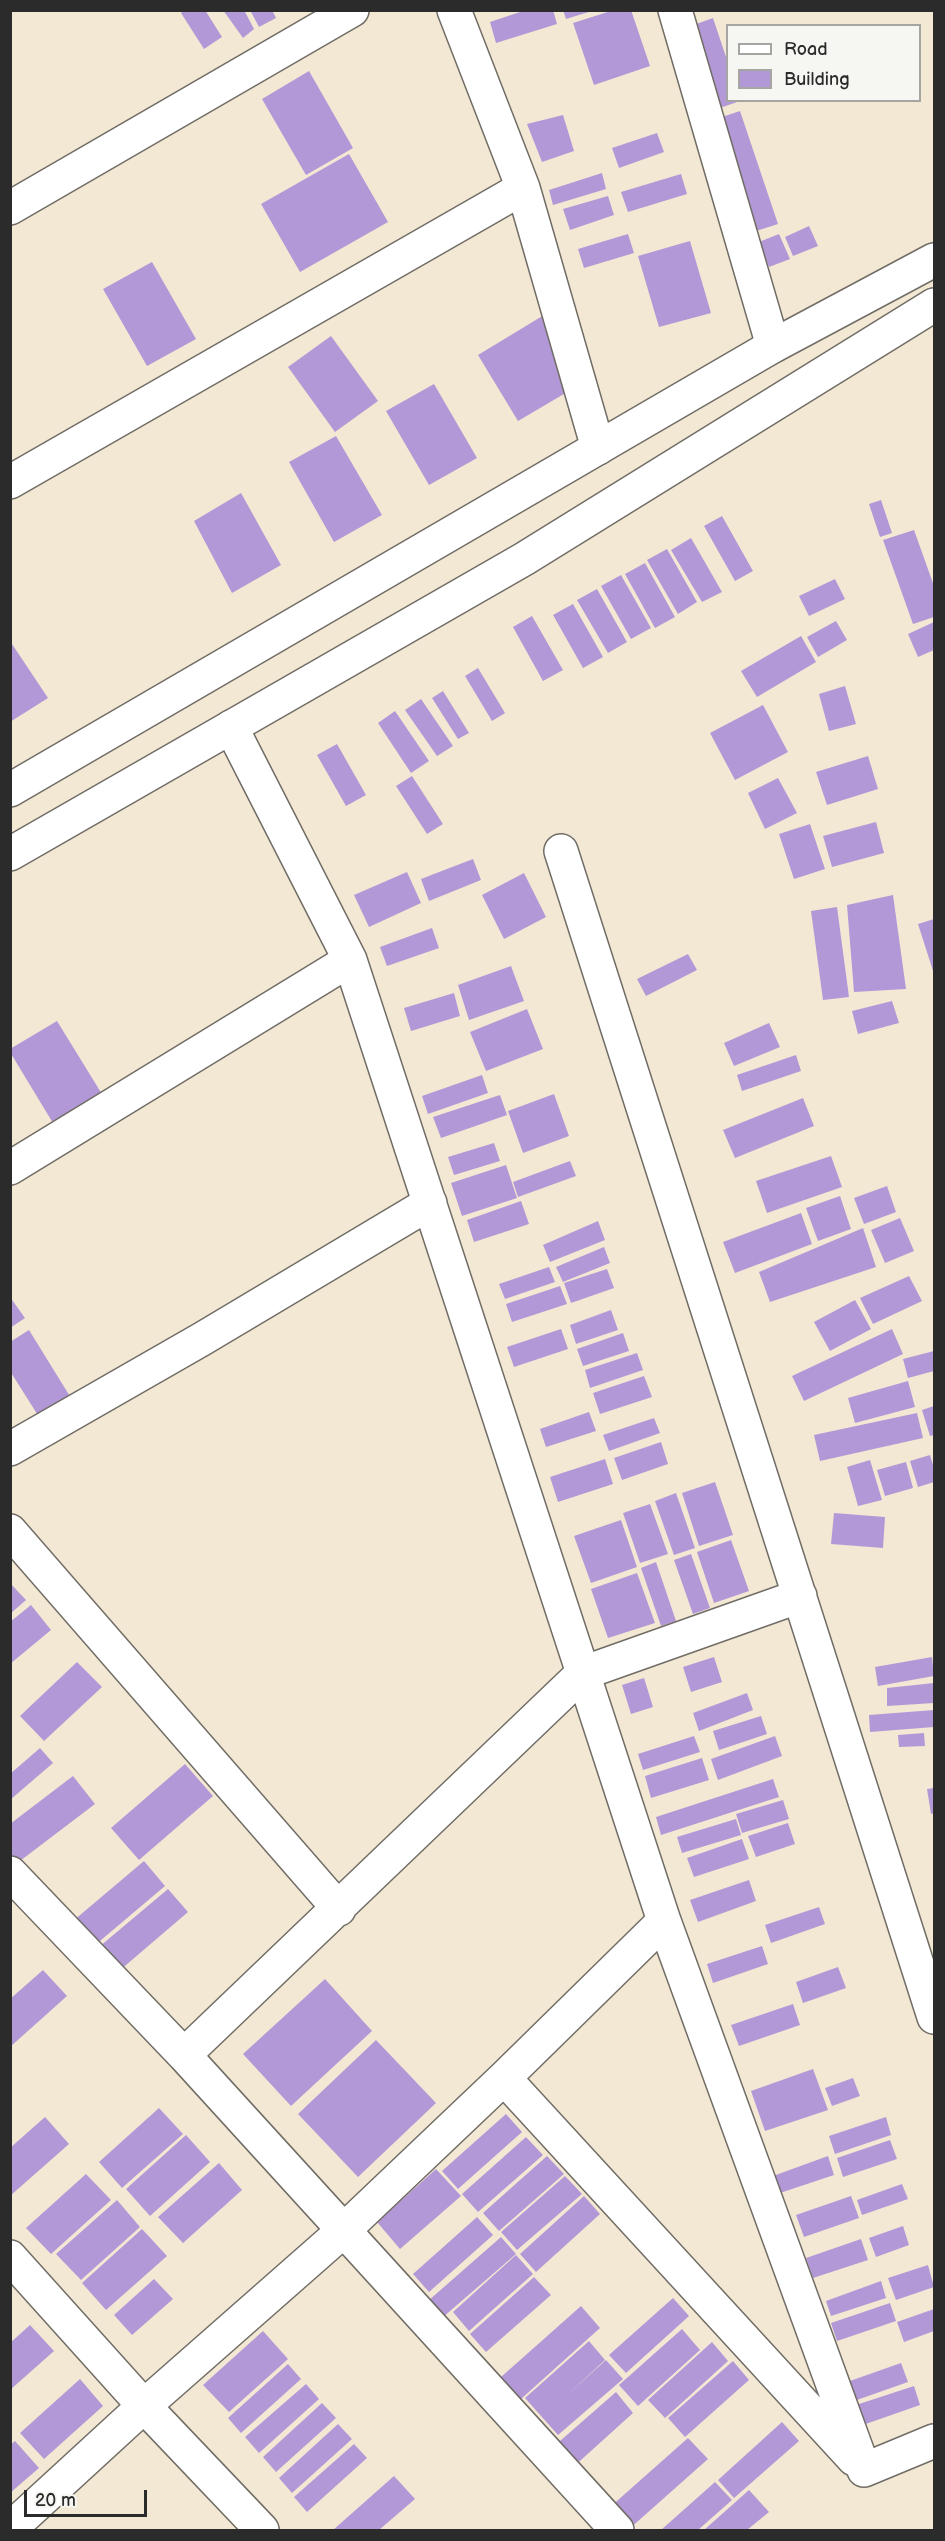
<!DOCTYPE html>
<style>
body{margin:0}
#map{position:relative;width:945px;height:2541px;overflow:hidden;background:#f2e8d4;font-family:"Balsamiq Sans",sans-serif}
canvas{display:block}
.frame{position:absolute;inset:0;border:12px solid #2b2b2b;pointer-events:none}
.legend{position:absolute;left:726px;top:24px;width:195px;height:78px;box-sizing:border-box;background:#f6f6f2;border:2px solid #a5a5a2;margin:0;padding:8px 10px;list-style:none;font-size:18px;color:#2b2b2b}
.legend li{display:flex;align-items:center;gap:12px;height:30px}
.legend b{width:30px;border:2px solid #a5a5a2}
.scale{position:absolute;left:24px;top:2490px;width:123px;height:27px;box-sizing:border-box;border:3px solid #2b2b2b;border-top:0;padding-left:8px;font-size:18px;line-height:21px;white-space:nowrap;color:#2b2b2b;-webkit-text-stroke:4px #f6f6f2;paint-order:stroke}
</style>
<div id="map">
<canvas width="945" height="2541"></canvas>
<div class="frame"></div>
<ul class="legend">
<li><b style="height:8px;background:#fff"></b>Road</li>
<li><b style="height:16px;background:#b398d7"></b>Building</li>
</ul>
<div class="scale">20 m</div>
</div>
<script>
const c = document.querySelector('canvas').getContext('2d');
c.lineJoin = 'round';
function fillPath(path, color) { c.fillStyle = color; c.fill(path, 'evenodd'); }
function stroke(path, color, width, dash) { c.strokeStyle = color; c.lineWidth = width; c.lineCap = dash ? 'butt' : 'round'; c.setLineDash(dash || []); c.stroke(path); }
const building = new Path2D(`
 M185 10H205L222 37 204 49 181 13Z
 M223 10H244L254 29 243 38Z
 M250 10H272L276 18 259 27Z
 M526 10H553L557 24 496 43 490 22Z
 M563 10H592V11L566 19Z
 M614 10H631L650 66 594 85 573 23Z
 M713 18 728 63V100L740 101 714 110 688 27Z
 M309 71 353 148 306 175 262 99Z
 M740 111 778 224 753 232 716 119Z
 M563 115 574 151 542 162 527 124Z
 M657 133 664 152 619 168 612 148Z
 M349 154 388 222 300 272 261 204Z
 M602 173 606 189 553 205 549 190Z
 M681 174 687 194 628 212 621 192Z
 M608 196 614 215 570 230 563 209Z
 M809 226 818 246 793 256 785 237Z
 M628 234 634 253 584 268 578 249Z
 M779 234 790 259 769 267 759 242Z
 M690 241 711 313 659 327 638 256Z
 M152 262 196 339 147 366 103 289Z
 M544 315 569 391 518 421 478 355Z
 M331 336 378 401 335 432 288 367Z
 M434 384 477 458 429 485 386 411Z
 M336 436 382 515 334 542 289 462Z
 M241 493 281 565 232 593 194 521Z
 M881 500 892 533 880 537 869 504Z
 M722 516 753 571 735 581 704 526Z
 M914 530 934 586V617L913 624 883 540Z
 M691 538 722 592 702 602 671 550Z
 M667 549 697 602 678 614 647 560Z
 M645 563 675 617 655 628 625 574Z
 M621 575 651 628 631 639 601 586Z
 M835 579 845 599 809 616 799 596Z
 M597 589 627 642 608 653 577 600Z
 M573 604 603 657 583 668 553 615Z
 M532 616 563 670 543 681 513 627Z
 M836 621 847 640 818 657 807 637Z
 M934 622V650L918 657 908 634Z
 M801 636 816 662 757 697 741 671Z
 M10 641 48 698 10 722Z
 M478 668 505 713 492 721 465 676Z
 M845 686 856 724 829 731 819 694Z
 M443 691 469 733 458 739 432 698Z
 M421 699 453 746 437 756 405 710Z
 M763 705 788 752 735 780 710 733Z
 M395 711 429 761 411 773 378 723Z
 M337 744 366 795 346 806 317 755Z
 M868 756 878 789 827 805 816 772Z
 M412 776 443 824 427 834 396 786Z
 M778 778 797 813 765 829 748 793Z
 M876 822 884 853 832 867 823 836Z
 M810 824 825 869 794 879 779 834Z
 M473 859 481 880 429 901 421 879Z
 M407 872 421 903 369 927 354 895Z
 M524 873 546 917 504 939 482 895Z
 M893 895 906 989 854 992 847 905Z
 M837 907 849 997 823 1000 811 911Z
 M934 919V974L918 924Z
 M432 928 439 948 387 966 380 947Z
 M688 954 697 970 646 996 637 979Z
 M511 966 524 1001 469 1020 458 985Z
 M454 993 460 1016 411 1031 404 1008Z
 M892 1001 899 1023 858 1034 852 1011Z
 M527 1009 543 1049 486 1071 470 1032Z
 M57 1021 105 1099 56 1128 10 1052V1049Z
 M769 1023 780 1047 734 1066 724 1043Z
 M796 1055 801 1071 742 1091 737 1075Z
 M482 1075 488 1093 428 1114 422 1096Z
 M554 1094 569 1136 523 1153 508 1111Z
 M500 1095 507 1115 441 1138 433 1117Z
 M803 1098 814 1126 735 1158 723 1130Z
 M494 1143 500 1161 454 1175 448 1157Z
 M831 1156 842 1187 767 1213 756 1181Z
 M570 1161 576 1176 518 1197 513 1182Z
 M506 1165 517 1198 462 1216 451 1183Z
 M887 1186 896 1212 864 1224 854 1198Z
 M840 1196 851 1229 818 1241 806 1208Z
 M521 1201 529 1224 474 1242 467 1220Z
 M801 1213 812 1244 735 1273 723 1242Z
 M900 1218 914 1251 885 1263 871 1230Z
 M598 1221 605 1240 550 1262 543 1245Z
 M863 1228 876 1267 770 1302 759 1272Z
 M604 1247 610 1263 563 1282 556 1267Z
 M549 1267 555 1282 505 1299 499 1284Z
 M607 1269 614 1288 571 1303 564 1283Z
 M909 1276 922 1301 873 1324 860 1298Z
 M560 1286 567 1304 512 1322 506 1304Z
 M10 1297 25 1318 10 1328Z
 M855 1300 871 1329 830 1351 814 1322Z
 M611 1310 618 1330 576 1344 570 1325Z
 M561 1329 568 1349 514 1367 507 1347Z
 M892 1329 903 1354 804 1401 792 1376Z
 M29 1330 71 1398 39 1417 10 1371V1342Z
 M623 1333 629 1351 583 1366 577 1349Z
 M934 1351V1371L908 1378 903 1359Z
 M637 1353 643 1370 590 1388 585 1370Z
 M644 1376 652 1397 600 1414 593 1393Z
 M908 1381 915 1407 855 1423 848 1398Z
 M934 1406V1435L930 1436 922 1410Z
 M589 1412 596 1431 546 1447 540 1429Z
 M917 1413 923 1438 820 1461 814 1435Z
 M654 1418 660 1433 609 1451 603 1435Z
 M661 1442 668 1464 622 1480 614 1458Z
 M930 1455 934 1468V1482L918 1487 910 1461Z
 M605 1459 613 1484 558 1502 550 1477Z
 M870 1460 882 1500 858 1506 847 1467Z
 M906 1462 913 1488 885 1496 877 1470Z
 M715 1482 733 1535 699 1546 682 1493Z
 M676 1493 695 1548 674 1555 655 1501Z
 M650 1504 668 1554 640 1563 623 1513Z
 M834 1513 885 1517 883 1548 831 1544Z
 M621 1520 637 1567 591 1583 574 1536Z
 M731 1540 749 1591 714 1603 697 1552Z
 M691 1554 710 1608 693 1614 674 1560Z
 M656 1562 676 1621 661 1626 641 1568Z
 M637 1573 655 1623 608 1638 591 1589Z
 M10 1583 26 1600 10 1614Z
 M31 1605 51 1630 10 1664V1622Z
 M714 1657 722 1682 691 1692 683 1667Z
 M932 1657 934 1676 878 1686 875 1667Z
 M77 1662 102 1687 44 1741 20 1716Z
 M644 1678 653 1707 631 1714 622 1685Z
 M934 1683V1703L887 1706V1688Z
 M747 1693 753 1710 699 1731 693 1713Z
 M934 1710V1727L870 1732 869 1715Z
 M761 1716 767 1734 719 1750 713 1731Z
 M924 1733 925 1746 899 1747 898 1735Z
 M694 1736 700 1752 643 1770 638 1754Z
 M775 1736 782 1756 718 1780 711 1759Z
 M40 1748 53 1763 10 1800V1774Z
 M702 1758 709 1780 651 1798 645 1776Z
 M185 1764 213 1796 139 1860 111 1828Z
 M73 1776 95 1804 16 1864 10 1858V1824Z
 M773 1779 779 1797 661 1835 656 1817Z
 M934 1788V1813L931 1814 927 1789Z
 M783 1800 789 1819 742 1833 736 1814Z
 M736 1819 741 1835 682 1853 677 1837Z
 M788 1823 795 1844 756 1857 748 1836Z
 M742 1839 749 1859 694 1877 687 1858Z
 M144 1861 165 1886 94 1946 73 1921Z
 M749 1880 756 1901 698 1922 690 1900Z
 M168 1889 188 1912 119 1971 99 1947Z
 M819 1907 825 1924 771 1943 765 1925Z
 M762 1946 768 1964 713 1983 707 1964Z
 M838 1967 846 1988 803 2003 796 1982Z
 M43 1970 67 1996 10 2047V1999Z
 M325 1979 372 2031 291 2106 243 2054Z
 M793 2004 800 2025 739 2046 731 2025Z
 M376 2040 436 2103 358 2177 298 2114Z
 M813 2069 828 2110 765 2131 751 2091Z
 M853 2078 860 2096 832 2106 825 2088Z
 M159 2108 183 2134 122 2188 99 2162Z
 M506 2114 522 2132 458 2189 442 2171Z
 M45 2117 69 2144 10 2196V2148Z
 M886 2117 891 2135 835 2154 829 2136Z
 M186 2135 210 2162 150 2216 126 2189Z
 M526 2137 543 2155 478 2212 462 2194Z
 M890 2140 897 2159 843 2177 837 2158Z
 M547 2156 564 2174 499 2231 483 2213Z
 M828 2156 834 2175 780 2193 773 2176Z
 M219 2163 242 2190 183 2243 158 2217Z
 M436 2169 461 2196 400 2249 377 2222Z
 M86 2174 111 2200 51 2254 26 2228Z
 M565 2176 582 2194 517 2250 501 2232Z
 M902 2184 908 2199 862 2215 857 2200Z
 M584 2196 600 2214 536 2272 520 2254Z
 M851 2196 859 2218 804 2237 796 2215Z
 M117 2200 140 2227 81 2280 56 2254Z
 M477 2217 493 2235 429 2292 413 2274Z
 M903 2226 909 2245 876 2257 869 2238Z
 M142 2229 167 2256 106 2310 82 2283Z
 M501 2237 516 2254 442 2318 428 2301Z
 M861 2239 868 2260 813 2278 806 2258Z
 M516 2255 533 2274 469 2331 453 2312Z
 M928 2265 934 2287 896 2300 888 2278Z
 M534 2277 551 2295 486 2352 470 2334Z
 M154 2279 173 2299 132 2335 114 2315Z
 M881 2281 886 2298 831 2316 826 2301Z
 M673 2298 689 2316 626 2373 609 2355Z
 M890 2303 896 2321 837 2341 831 2323Z
 M581 2306 600 2328 521 2399 501 2377Z
 M934 2309V2331L904 2342 897 2322Z
 M30 2325 54 2351 10 2390V2343Z
 M682 2329 700 2350 638 2406 619 2385Z
 M263 2331 288 2359 229 2412 203 2385Z
 M589 2341 605 2360 567 2395 606 2360 623 2379 558 2435 525 2398Z
 M712 2342 728 2361 665 2418 648 2400Z
 M733 2361 749 2380 685 2437 668 2418Z
 M901 2363 908 2382 854 2401 847 2382Z
 M288 2364 301 2379 241 2433 228 2418Z
 M80 2379 103 2406 44 2459 20 2433Z
 M306 2384 319 2399 259 2453 245 2437Z
 M914 2386 920 2405 860 2426 853 2406Z
 M616 2392 633 2413 571 2469 552 2448Z
 M322 2403 336 2418 276 2472 263 2457Z
 M782 2422 799 2441 734 2498 718 2480Z
 M338 2424 352 2439 292 2493 279 2478Z
 M688 2438 708 2459 628 2530 609 2508Z
 M15 2441 39 2468 10 2493V2445Z
 M354 2444 367 2458 307 2512 294 2497Z
 M394 2476 415 2499 379 2530H333Z
 M715 2482 732 2500 698 2530H661Z
 M749 2490 769 2512 747 2530H704Z`);
const minor = new Path2D(`
 M454 10 523 188 598 448
 M675 10 773 346
 M10 208 352 10
 M10 482 523 188
 M231 727 350 960 664 1921 864 2470
 M561 851 934 2017
 M10 1168 350 960
 M10 1449 202 1339 430 1203
 M10 1531 339 1909
 M10 1873 184 2055 617 2530
 M184 2055 583 1673 800 1596
 M504 2078 854 2459
 M10 2257 144 2406 262 2530
 M864 2470 934 2441
 M10 2529 144 2406 343 2231 504 2078 664 1921`);
const major = new Path2D(`
 M10 790 773 346 934 260
 M10 854 524 559 934 305`);
fillPath(building, '#b398d7');
stroke(minor, '#716d66', 36);
stroke(major, '#716d66', 36);
stroke(minor, '#fff', 33);
stroke(major, '#fff', 33);
</script>
